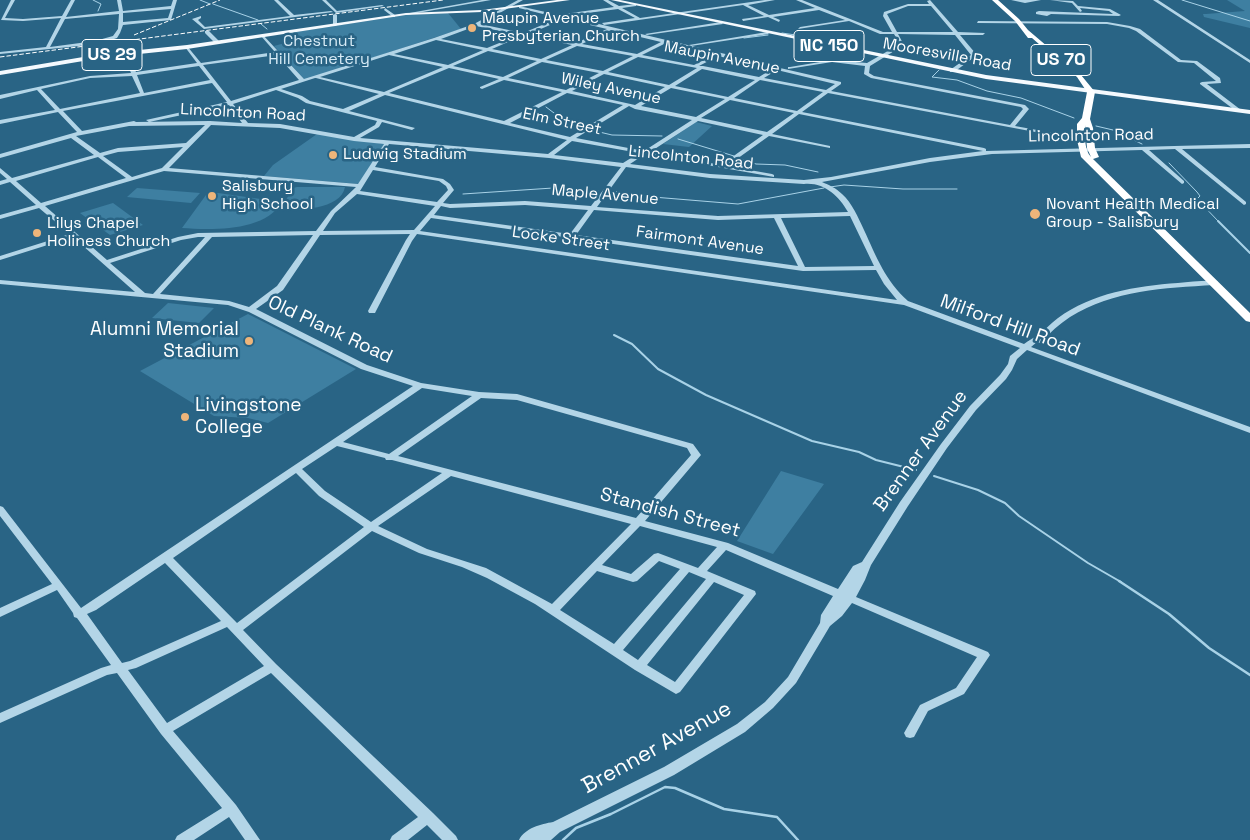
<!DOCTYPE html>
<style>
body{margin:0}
canvas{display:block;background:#296485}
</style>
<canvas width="1250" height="840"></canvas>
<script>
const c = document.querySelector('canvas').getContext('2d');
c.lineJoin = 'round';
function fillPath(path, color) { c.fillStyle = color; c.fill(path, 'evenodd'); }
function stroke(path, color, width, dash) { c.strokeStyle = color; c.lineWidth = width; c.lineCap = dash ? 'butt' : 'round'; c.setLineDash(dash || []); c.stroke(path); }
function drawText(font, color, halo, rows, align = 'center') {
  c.font = font + ' "Space Grotesk",sans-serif'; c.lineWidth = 5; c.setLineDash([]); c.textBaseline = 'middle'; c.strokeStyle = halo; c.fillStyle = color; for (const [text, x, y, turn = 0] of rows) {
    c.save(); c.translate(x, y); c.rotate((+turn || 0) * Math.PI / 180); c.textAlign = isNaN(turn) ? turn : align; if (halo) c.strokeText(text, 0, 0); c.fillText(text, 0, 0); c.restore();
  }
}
const green = new Path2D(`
 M1227 0H1250V28L1204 17 1203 14H1206L1245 11Z
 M448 13 461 29 307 79H304L274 46 296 40 289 33 406 15Z
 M696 122 712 126 689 147 663 144Z
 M317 134 384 144 359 184 264 176 273 165Z
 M297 187H345C341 210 297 210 280 210L293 188Z
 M137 188 200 193 191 203 127 197Z
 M211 193H218L282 202C265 232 211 230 182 228L206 195Z
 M113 203 143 225 110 235 80 213Z
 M168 303 214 308 199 323 152 318Z
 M248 314 356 369 268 423 248 418 214 416 140 371Z
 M781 471 824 484 773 554 737 541Z`);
const streamFar2 = new Path2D(`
 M93 0 101 4 98 11
 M200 0 210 4
 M1182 0 1250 21
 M213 4 258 20
 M261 24 267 29
 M782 33 829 40 847 47
 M744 38 768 35
 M939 70 932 77 957 80 987 91 1021 98 1074 118
 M546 107 562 119 584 126
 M1096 126 1113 130 1142 144
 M591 130 612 135 662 136
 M678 139 734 156
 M739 158 756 164 785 165 818 172
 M1169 163 1197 192 1200 196 1197 199 1219 222
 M830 187 844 185 903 189H957
 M612 191 653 197 738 204 824 188
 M463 194 553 188 598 191`);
const streamFar1 = new Path2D(`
 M1218 221 1250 253
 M614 335 632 344 658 369 706 395 812 441 859 452 876 460 916 470
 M934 476 978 490 1005 503 1019 516 1088 563 1121 582`);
const stream = new Path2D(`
 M1119 581 1169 614 1209 648 1250 675
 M563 840 576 828 611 814 665 787 675 788 724 809 777 817 798 840`);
const minor = new Path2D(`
 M11 0H15L5 18 23 19 62 16 71 0H75L66 17 119 11 117 0H121L123 11 171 6 173 0H177L171 20 123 25 120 33 117 38 108 41 79 46 0 54V52L46 47 61 18 23 21 1 20ZM171 9 168 18 123 22V13ZM119 14 118 29 113 36 95 41 50 47 65 19Z
 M274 0H278L294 15 331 11 333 12 204 29 192 19 201 16V18L198 20 205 27 290 16Z
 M322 0H326L337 11 382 5 384 6 336 13Z
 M482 0H491L406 15 404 14Z
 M518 0H523L480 24 523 33 559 18 519 8V6L563 16 564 14 614 7 603 0H608L619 6 636 4V6L622 8 640 18 765 0H775L748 5 769 15 815 8 796 0H802L883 32H892L883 16 884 12 908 4H929L927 1 930 0 958 32 985 33 983 35H960L976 54V56L954 72H950V70L971 55 955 35 898 34 904 45 870 66 869 73 874 76 1025 105 1029 109 1015 126 1081 138 1083 139V141L828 93 802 112 984 148 986 149V151L1250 144V148L1182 149 1246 202V204L1244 205 1175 149 1149 150 1184 181V183L1182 184 1142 150 992 154 930 162 822 182C829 185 836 188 842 194 852 203 858 217 864 230 876 256 886 282 908 301L1024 344C1029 340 1035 337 1040 334 1046 329 1051 323 1058 318 1092 293 1136 286 1178 283 1190 282 1204 280 1217 281L1218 283 1214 285C1164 288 1114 290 1070 317 1060 324 1049 332 1043 343H1040L1037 342 1031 347 1250 427V433L1027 350 1017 359 1012 370 1006 379 976 410 947 448 908 506 871 565 865 580 856 597 988 652 990 655 964 694 928 711 914 737 910 738 906 737 904 733 920 705 956 688 977 657 852 603 842 616 830 626 796 683 773 708 745 732 674 775 560 832 551 840H519C525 828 541 824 553 822L664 767 737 724 765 702 788 677 820 623 821 615 833 596 726 550 707 571 755 591 756 594 680 692 676 694 635 670 535 604 487 578 462 567 419 553 372 531 243 630 276 664 433 813 456 836 458 840H442L427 825 408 840H390L392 836 418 817 271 673 173 731 236 805 260 840H245L229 817 194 840H175L177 836 222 808 161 734 117 673 107 675 0 723V713L101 668 111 665 77 618 74 617 73 613 57 590 0 617V608L52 584 0 516V506L3 507 81 608 413 386 361 369 249 312 228 305 0 284V280L135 292 73 237 0 260V256L70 234 39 208 0 219V215L36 205 10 182 0 185V181L7 179 0 173V168L12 178 94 155 71 138 0 158V154L77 132 58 112 0 124V120L55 110 37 90 0 99V95L90 76 131 73 123 53 125 52 127 53 136 72 197 63 185 47 187 46 201 63 275 52 261 36 263 35 304 79 434 38 474 24ZM743 5 764 16 742 19 743 21 768 17 779 22 780 20 773 17 819 10 845 20 800 27 798 29 849 21 880 34H894L900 44 867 63 832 60 790 67H788V69L832 62 865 66 864 74 871 78 1021 107 1023 109 1010 125 831 91 841 84V82L780 68 778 66H776L565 16 618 9 635 18 602 23 604 25ZM908 6H931L953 32H897L887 14ZM564 19 607 29 576 43 529 34ZM476 26 519 35 487 48 441 39ZM611 30 661 42 637 54 582 44ZM524 35 572 45 541 59 492 49ZM436 40 483 50 448 65 394 54ZM666 43 714 55 694 65 642 55ZM577 46 633 56 603 71 546 60ZM488 51 537 61 503 77 453 66ZM277 55 299 80 231 101 203 65ZM389 55 443 67 384 92 320 77ZM718 56 772 69 759 77 703 66H699ZM638 57 697 68 669 85 608 72ZM542 62 599 73 566 90 508 78ZM199 66 210 80 144 93 137 75ZM449 68 499 79 480 87V88L482 89 504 80 562 92 504 121 389 93ZM702 69 755 80 728 97 675 86ZM777 70 835 84 826 90 764 78ZM604 74 665 87 635 105 572 91ZM132 76 140 93 60 109 41 89 90 78ZM315 78H316L379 94 343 109 310 101 302 96 281 89ZM760 80 823 92 797 111 734 98ZM212 83 227 102 146 120 149 122 229 105 242 123 210 121 136 122 134 121 82 131 63 111ZM671 88 725 99 696 117 641 106ZM276 90 298 98 306 103 377 121 375 125 354 137 280 124 248 123 233 104ZM567 93 623 105 570 137 510 123ZM385 95 567 140 548 154 360 138 379 127 382 122 412 130 415 128 349 111ZM730 100 794 113 767 132 701 118ZM629 106 635 109 692 120 644 151 576 138ZM799 114 983 151 930 158 831 177 804 180 710 174 630 164 645 154 774 177V175L772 174 727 166 769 136 830 148V146L772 134ZM698 121 763 135 721 165 650 152ZM205 125 186 143 118 148 100 153 76 136 129 126ZM211 125 280 128 354 141 384 144 358 184 169 168ZM572 141 639 153 623 163 554 155ZM389 144 549 158 621 167 591 206 525 201 450 204 443 203 454 190 450 184 443 179 375 167ZM183 147 162 168 132 177 103 156 118 152ZM98 157 126 178 41 203 16 181ZM626 167 710 178 804 184C824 182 839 196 848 212L718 216 597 207ZM373 170 439 181 446 186 448 190 437 202 360 191ZM164 171 356 187 331 211 316 231 198 233 178 237 107 260 45 206ZM357 194 435 206 414 230 323 231 335 213ZM525 205 588 210 570 234 434 215 441 206 450 208ZM594 210 718 220 774 218 798 266 576 235ZM850 216 874 266 805 267 781 218ZM431 218 803 271 876 270 884 284 897 300 420 231ZM410 234 406 240 368 311 369 313H375L376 311 412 241 417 234 904 305 1020 348 1010 356 1008 364 1000 375 970 406 941 444 900 502 862 562 853 566 838 589 728 543 645 521 701 455 693 444 517 394 479 392 421 383 367 365 256 309 283 290 320 235ZM313 235 277 286 249 307 229 301 160 294 212 237ZM198 237H205L153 294 145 293 110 263 181 240ZM422 388 472 396 389 454 343 442ZM481 398 517 400 687 448 691 455 636 518 398 456ZM337 446 385 458 386 460H392L442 473 371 522 325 491 302 469ZM296 473 319 496 364 527 237 623 173 558ZM451 476 631 524 552 604 486 568 427 549 378 526ZM640 526 717 547 698 568 658 553 654 554 631 574 602 565ZM659 561 680 569 614 644 560 610 597 571 633 582 637 581ZM165 563 221 621 130 661 122 663 87 614 96 610ZM689 572 706 579 638 660 623 650ZM714 582 744 595 675 682 647 665ZM227 627 264 666 167 723 128 670 136 668Z
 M1011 0H1041L1025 3Z
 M1050 0 1073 1 1078 6 1110 9 1121 15 1119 16 1051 14 1047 16 1036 14V12L1039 11 1113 14 1109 11 1080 8 1082 11 1080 12 1072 3Z
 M1153 0H1158L1250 60V63Z
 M385 8 395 15V17H393L384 10Z
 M335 14 337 15V25L335 26 333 25V15Z
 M978 21 1107 22 1130 26 1140 29 1181 60 1197 61 1220 78 1221 83 1207 84 1241 110 1236 111 1200 84V83L1202 82 1216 81 1194 63 1178 62 1136 31 1129 28 1107 24 977 23Z
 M721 22 723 24 647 35 645 34Z
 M205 31H209L219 41V43H215L205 33Z
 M767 32 769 34 691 46 689 45Z
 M103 44 105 45 103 56 101 57 99 56 101 45Z`);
const major = new Path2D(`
 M557 0H570L482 12 406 15 187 49 101 58 0 75V71L101 54 187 45 406 13 482 10Z
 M611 0H620L986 75 1250 110V114L986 79Z`);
const highway = new Path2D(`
 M992 0H998L1019 19 1028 30 1081 75 1095 92 1090 119 1093 128 1095 148 1099 157 1093 159 1250 313V322L1246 321 1081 157 1077 140V124L1082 118 1087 92 1077 77 1032 38H1028L1015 21ZM1085 125 1087 148 1091 157C1084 150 1085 135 1085 125Z`);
const rail = new Path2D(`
 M134 35 220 0
 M0 57 443 0`);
const markers = [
 [472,28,5,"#eeb57a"],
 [333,155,5,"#eeb57a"],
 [212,196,5,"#eeb57a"],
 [1035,214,6,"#eeb57a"],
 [37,233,5,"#eeb57a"],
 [249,341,5,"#eeb57a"],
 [185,417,5,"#eeb57a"]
];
const farPoinames = [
 ["Maupin Avenue",482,19],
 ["Presbyterian Church",482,37],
 ["Ludwig Stadium",343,155],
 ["Salisbury",222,187],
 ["High School",222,205],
 ["Novant Health Medical",1046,205],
 ["Group - Salisbury",1046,223],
 ["Lilys Chapel",47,224],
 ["Holiness Church",47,242]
];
const farParknames = [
 ["Chestnut",319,42],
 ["Hill Cemetery",319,60]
];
const farStreetnames = [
 ["Mooresville Road",947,55,10],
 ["Maupin Avenue",722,58,11],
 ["Wiley Avenue",611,89,12],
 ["Lincolnton Road",243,113,3],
 ["Elm Street",562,122,12],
 ["Lincolnton Road",1091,136,-1],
 ["Lincolnton Road",691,158,6],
 ["Maple Avenue",605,195,5],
 ["Locke Street",561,239,8],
 ["Fairmont Avenue",700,241,8]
];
const shields = [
 [829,46,70],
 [112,55,60],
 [1061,60,60]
];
const shieldNames = [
 ["NC 150",829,46],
 ["US 29",112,55],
 ["US 70",1061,60]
];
const streetNames = [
 ["Milford Hill Road",1010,326,20],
 ["Old Plank Road",330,330,25],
 ["Brenner Avenue",921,451,-54],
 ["Standish Street",670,513,15]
];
const poiNames = [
 ["Alumni Memorial",239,330],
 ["Stadium",239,352],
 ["Livingstone",195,406,"left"],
 ["College",195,428,"left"]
];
const nearStreetnames = [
 ["Brenner Avenue",657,748,-29]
];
fillPath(green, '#3e7fa1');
stroke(streamFar2, '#a8d2e7', 1);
stroke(streamFar1, '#a8d2e7', 2);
stroke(stream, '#a8d2e7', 2.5);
fillPath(minor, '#b3d5e7');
fillPath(major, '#f5fafe');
fillPath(highway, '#fff');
stroke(rail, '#fff', 1, [4.5, 2]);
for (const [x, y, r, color] of markers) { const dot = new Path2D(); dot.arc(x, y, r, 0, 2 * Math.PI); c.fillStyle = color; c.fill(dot); stroke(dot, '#296485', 2); }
drawText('16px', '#fff', '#296485', farPoinames, 'left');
drawText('16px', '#d7ebf6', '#296485', farParknames);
drawText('16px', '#fff', '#296485', farStreetnames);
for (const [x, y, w] of shields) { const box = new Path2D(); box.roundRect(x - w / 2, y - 15.5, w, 31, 4); c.fillStyle = '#296485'; c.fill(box); stroke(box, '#fff', 1); }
drawText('bold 18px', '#fff', null, shieldNames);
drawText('19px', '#fff', '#296485', streetNames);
drawText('19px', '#fff', '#296485', poiNames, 'right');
drawText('22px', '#fff', '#296485', nearStreetnames);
</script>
